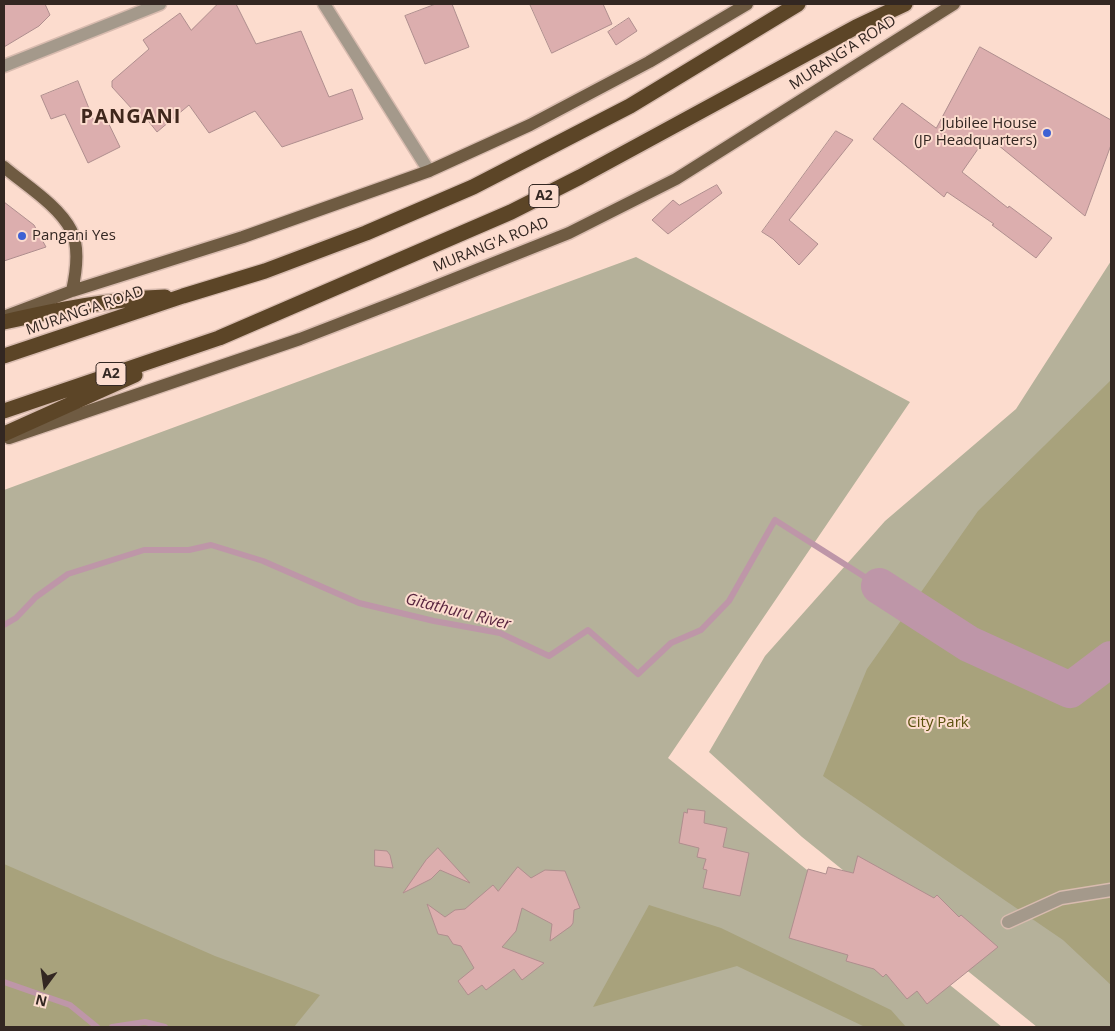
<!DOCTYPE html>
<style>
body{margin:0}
#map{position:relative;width:1115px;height:1031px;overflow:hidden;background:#fcdcce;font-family:"Open Sans",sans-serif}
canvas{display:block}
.frame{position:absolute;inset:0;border:5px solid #332722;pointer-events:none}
.north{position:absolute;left:20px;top:961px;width:50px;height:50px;-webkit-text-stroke:4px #fcdcce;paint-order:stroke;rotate:194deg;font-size:14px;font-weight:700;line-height:20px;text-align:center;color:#332722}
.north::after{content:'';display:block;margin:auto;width:18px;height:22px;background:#332722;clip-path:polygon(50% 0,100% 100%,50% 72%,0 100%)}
</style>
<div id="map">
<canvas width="1115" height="1031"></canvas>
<div class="frame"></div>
<div class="north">N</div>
</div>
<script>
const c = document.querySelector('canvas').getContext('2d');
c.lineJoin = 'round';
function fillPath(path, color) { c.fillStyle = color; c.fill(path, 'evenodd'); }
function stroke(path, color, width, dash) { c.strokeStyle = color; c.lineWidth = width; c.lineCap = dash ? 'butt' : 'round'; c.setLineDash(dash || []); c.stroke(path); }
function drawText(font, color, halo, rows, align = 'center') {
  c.font = font + ' "Open Sans",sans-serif'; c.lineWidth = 4; c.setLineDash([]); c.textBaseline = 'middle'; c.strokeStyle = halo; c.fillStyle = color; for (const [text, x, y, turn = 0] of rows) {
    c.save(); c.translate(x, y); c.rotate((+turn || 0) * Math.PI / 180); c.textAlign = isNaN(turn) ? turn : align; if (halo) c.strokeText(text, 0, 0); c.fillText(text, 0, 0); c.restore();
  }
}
const green = new Path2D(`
 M636 257 910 402 668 758 1002 1027H284L4 933V490Z
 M1111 261V1027H1037L802 837 709 752 765 656 885 521 1016 409Z`);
const forest = new Path2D(`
 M1111 380V985L1063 940 823 776 867 669 978 511Z
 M4 864 215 956 320 995 294 1027H4Z
 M649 905 721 928 891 1010 906 1027H865L737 966 593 1007Z`);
const stream = new Path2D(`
 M4 625 16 618 36 597 68 574 144 550H189L211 545 263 561 359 603 434 621 500 633 549 656 588 630 638 674 671 643 701 630 729 601 775 520 879 586
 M4 982 70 1005 97 1027
 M112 1027 145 1022 165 1027`);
const river = new Path2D(`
 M879 586 969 644 1070 690 1111 659`);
const building = new Path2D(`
 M4 4H45L50 15 39 26 4 47Z
 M218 4H236L256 44 301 31 329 97 352 89 363 119 282 147 255 111 209 133 189 105 157 132 146 118 143 121 112 87V81L149 49 143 40 180 13 191 30Z
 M436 4H452L469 47 425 64 405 16Z
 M530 4H603L612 24 552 53Z
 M629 18 637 31 616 45 608 32Z
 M980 47 1111 120V145L1085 216 987 136 962 172 1008 208 1009 206 1052 238 1036 258 992 225 994 224 947 192 944 197 873 139 902 103 936 128Z
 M78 81 94 121 105 116 120 147 88 163 65 114 51 119 41 96Z
 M836 131 853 140 789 220 818 244 799 265 773 239 762 232Z
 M717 185 722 193 668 234 652 220 673 200 679 205Z
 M4 202 34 225 46 247 4 261Z
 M688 809 705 811 704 823 727 828 723 847 749 853 740 896 703 888 707 870 703 869 706 859 697 857 699 848 679 843 684 812 687 813Z
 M438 848 470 883 440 870 431 879 403 893 426 860Z
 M375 850 387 851 390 855 393 868 375 866Z
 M858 856 934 898 937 895 959 917 961 915 998 947 927 1004 917 991 907 999 886 974 883 977 874 969 846 961 848 955 789 938 808 869 826 874 828 867 853 873Z
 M518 867 531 878 545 870 565 871 580 908 574 910 573 923 571 926 550 941 552 924 522 908 516 931 502 947 544 963 522 980 514 969 486 990 482 985 468 995 458 981 474 968 461 946 453 944 448 936 438 934 427 904 445 917 455 910 465 909 493 885 498 891Z`);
const minor = new Path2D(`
 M324 4 429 171
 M4 66 160 4
 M1008 922 1061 898 1111 890`);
const major = new Path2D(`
 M4 167C25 185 58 205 71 230 80 247 76 273 72 291
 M6 316 72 291 243 237 429 171 530 125 649 62 747 4
 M9 438 300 339 406 298 569 233 676 179 954 4`);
const highway = new Path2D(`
 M4 322C57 310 111 299 165 297
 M4 356 183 296 265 271 366 233 473 187 630 106 798 4
 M4 411 219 338 511 212 580 177 856 27 905 4
 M4 434 135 375`);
const markers = [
 [1047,133,5,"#3f61d3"],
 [22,236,5,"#3f61d3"]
];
const shields = [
 [544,196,30],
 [111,374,30]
];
const shieldNames = [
 ["A2",544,196],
 ["A2",111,374]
];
const streetNames = [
 ["MURANG'A ROAD",843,53,-33],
 ["MURANG'A ROAD",491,245,-22],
 ["MURANG'A ROAD",85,311,-19]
];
const poiNames = [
 ["Jubilee House",1037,124],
 ["(JP Headquarters)",1037,141],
 ["Pangani Yes",32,236,"left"]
];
const parkNames = [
 ["City Park",938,723]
];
const waterNames = [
 ["Gitathuru River",458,612,14]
];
const districtNames = [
 ["PANGANI",131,117]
];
fillPath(green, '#b5b19a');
fillPath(forest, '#a8a27c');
stroke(stream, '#be96a8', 6);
stroke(river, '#be96a8', 36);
fillPath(building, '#dcaeae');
stroke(building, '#af8e8e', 1);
stroke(minor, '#d8bbaf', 15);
stroke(major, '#d8bbaf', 15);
stroke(highway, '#d8bbaf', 18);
stroke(minor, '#a4998b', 12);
stroke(major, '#6f5b42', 12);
stroke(highway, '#5c4527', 15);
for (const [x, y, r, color] of markers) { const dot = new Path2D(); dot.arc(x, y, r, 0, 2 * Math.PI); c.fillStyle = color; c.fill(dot); stroke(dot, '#fcdcce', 2); }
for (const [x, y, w] of shields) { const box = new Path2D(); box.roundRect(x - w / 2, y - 11.5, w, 23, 4); c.fillStyle = '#fcdcce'; c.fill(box); stroke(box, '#332722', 1); }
drawText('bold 14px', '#332722', null, shieldNames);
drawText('15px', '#332722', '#fcdcce', streetNames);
drawText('15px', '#332722', '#fcdcce', poiNames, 'right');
drawText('15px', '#5b510d', '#fcdcce', parkNames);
drawText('italic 16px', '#59253f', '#fcdcce', waterNames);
c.letterSpacing = '1px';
drawText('bold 20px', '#3f271c', '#fcdcce', districtNames);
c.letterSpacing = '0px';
</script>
